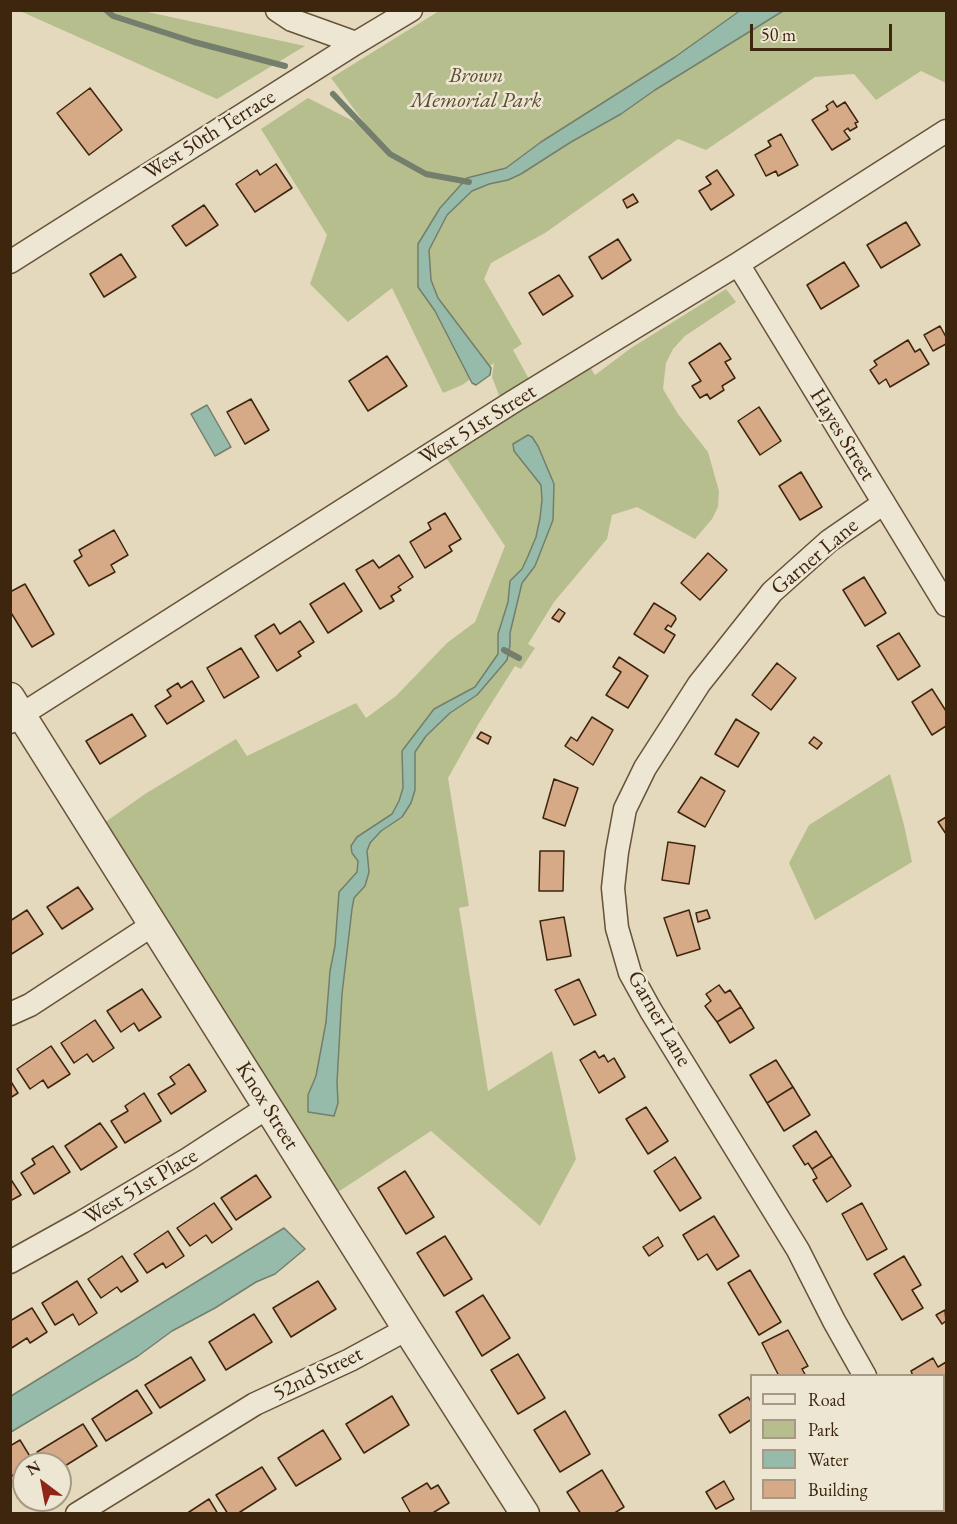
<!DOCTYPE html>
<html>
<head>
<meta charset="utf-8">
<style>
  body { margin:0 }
  #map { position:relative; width:957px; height:1524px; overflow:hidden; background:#e4d9bc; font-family:"EB Garamond",serif }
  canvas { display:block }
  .frame { position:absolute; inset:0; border:12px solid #3d250e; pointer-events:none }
  .legend { position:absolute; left:750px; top:1374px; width:195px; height:138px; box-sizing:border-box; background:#ede6d3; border:2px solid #a79984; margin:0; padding:8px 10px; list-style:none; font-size:18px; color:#3d250e }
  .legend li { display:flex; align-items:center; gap:12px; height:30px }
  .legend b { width:30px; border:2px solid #a79984 }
  .north { position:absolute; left:12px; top:1452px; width:60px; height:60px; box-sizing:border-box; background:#ede6d3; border:2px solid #a79984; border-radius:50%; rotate:328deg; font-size:16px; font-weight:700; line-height:24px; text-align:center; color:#3d250e }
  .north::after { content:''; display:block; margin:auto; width:21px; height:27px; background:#8f2418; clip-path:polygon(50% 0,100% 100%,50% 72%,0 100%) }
  .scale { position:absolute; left:750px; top:24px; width:142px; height:27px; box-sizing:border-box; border:3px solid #3d250e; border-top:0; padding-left:8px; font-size:18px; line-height:21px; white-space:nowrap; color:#3d250e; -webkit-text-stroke:4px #ede6d3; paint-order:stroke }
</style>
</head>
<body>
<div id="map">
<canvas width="957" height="1524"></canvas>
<div class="frame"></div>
<ul class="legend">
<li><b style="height:8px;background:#ede6d3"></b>Road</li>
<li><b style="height:16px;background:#b7be8e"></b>Park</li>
<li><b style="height:16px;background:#97bbab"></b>Water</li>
<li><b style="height:16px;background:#d6a987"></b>Building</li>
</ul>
<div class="north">N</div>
<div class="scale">50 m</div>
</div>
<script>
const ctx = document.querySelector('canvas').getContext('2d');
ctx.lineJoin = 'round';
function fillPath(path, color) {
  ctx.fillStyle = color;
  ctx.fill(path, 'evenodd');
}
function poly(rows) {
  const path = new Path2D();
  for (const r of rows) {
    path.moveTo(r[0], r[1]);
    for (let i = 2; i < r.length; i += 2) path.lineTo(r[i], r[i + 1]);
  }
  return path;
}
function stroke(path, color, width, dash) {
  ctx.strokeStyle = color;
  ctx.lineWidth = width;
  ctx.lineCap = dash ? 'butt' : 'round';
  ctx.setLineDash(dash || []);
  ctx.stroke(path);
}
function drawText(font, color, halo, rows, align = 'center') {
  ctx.font = font + ' "EB Garamond",serif';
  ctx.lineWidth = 5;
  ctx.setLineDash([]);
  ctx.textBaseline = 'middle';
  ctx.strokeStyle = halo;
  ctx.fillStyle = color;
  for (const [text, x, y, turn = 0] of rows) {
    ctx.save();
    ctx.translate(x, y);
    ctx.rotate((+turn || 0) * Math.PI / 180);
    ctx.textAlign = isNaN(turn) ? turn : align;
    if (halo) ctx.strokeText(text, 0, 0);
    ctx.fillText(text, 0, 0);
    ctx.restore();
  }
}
const green = poly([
  [20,11,143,11,305,46,217,99],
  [439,11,946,11,946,83,921,71,876,100,854,74,815,77,706,150,678,139,545,233,491,263,484,279,522,344,513,350,529,379,500,398,492,377,494,363,462,385,443,393,392,288,348,322,310,284,327,235,261,129,308,98,369,129,331,78],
  [726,289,736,302,685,336,673,349,666,363,663,389,678,414,708,452,719,491,718,507,712,519,695,539,637,507,612,515,607,539,554,602,528,644,535,648,521,669,515,666,479,723,448,778,469,906,459,908,488,1091,552,1051,576,1159,540,1226,431,1131,335,1194,104,823,145,794,236,739,247,756,356,703,366,718,396,696,447,643,475,622,505,546,445,456,590,367,595,375,631,348],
  [890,774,904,825,912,862,815,920,789,863,809,825]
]);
const water = poly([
  [741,10,783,11,655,90,621,114,571,142,521,174,508,180,489,184,472,191,447,215,429,250,431,280,438,298,491,368,490,375,476,385,472,383,435,311,418,287,418,244,440,208,467,178,506,168,541,142,675,57,741,10],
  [207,405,231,447,215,456,191,414,207,405],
  [528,435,532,437,538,446,554,484,553,520,535,566,522,583,510,633,510,645,507,660,477,695,450,713,426,736,415,752,415,790,411,803,402,817,381,831,370,843,367,851,369,872,365,886,354,898,352,909,342,994,337,1082,338,1103,334,1116,308,1112,308,1095,316,1076,326,1022,330,971,335,946,339,892,357,872,358,861,352,853,351,846,357,837,392,814,399,801,403,788,402,751,434,709,475,687,498,654,498,634,508,602,510,581,522,569,528,556,536,537,540,518,542,500,541,485,514,451,513,444,528,435],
  [284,1228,305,1249,275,1274,256,1282,215,1308,172,1331,138,1356,11,1432,11,1396,284,1228]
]);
const stream = poly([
  [106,10,113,16,194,42,285,66],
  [333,94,390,154,426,174,469,182],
  [504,650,519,658]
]);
const building = poly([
  [90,88,122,130,89,155,57,113,90,88],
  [833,101,837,107,845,102,858,122,855,123,857,127,850,131,848,128,844,131,850,139,832,150,812,120,828,110,826,106,833,101],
  [781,134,798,165,778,176,776,171,766,176,755,155,771,146,768,141,781,134],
  [276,164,292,188,255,212,236,184,257,170,260,175,276,164],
  [717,170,734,195,711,210,699,191,711,184,706,177,717,170],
  [633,194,638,202,627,208,623,200,633,194],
  [204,205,218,225,186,246,172,226,204,205],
  [906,222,920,245,881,268,867,245,906,222],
  [618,239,631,260,602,279,589,257,618,239],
  [121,254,136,277,104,297,90,274,121,254],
  [844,262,859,286,821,309,807,285,844,262],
  [559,275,573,296,543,315,529,293,559,275],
  [940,326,946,337,946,344,933,351,924,335,940,326],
  [908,340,915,352,920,349,929,364,890,387,886,379,879,384,870,370,877,365,874,361,908,340],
  [720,343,731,359,725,362,735,378,722,386,724,390,710,399,707,394,700,398,692,386,701,381,689,363,720,343],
  [387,356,407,386,368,411,349,381,387,356],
  [251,399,269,430,245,444,227,412,251,399],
  [759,407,781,441,760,455,738,421,759,407],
  [801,472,822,507,800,520,779,486,801,472],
  [445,513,461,539,449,546,452,551,425,568,410,542,431,529,428,523,445,513],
  [114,530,128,555,111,565,115,572,89,586,74,561,82,556,79,550,114,530],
  [708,553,727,570,700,600,681,583,708,553],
  [399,555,413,577,398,587,401,590,391,596,394,601,380,609,356,570,373,560,379,568,399,555],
  [864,577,886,613,865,626,843,590,864,577],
  [344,583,362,611,328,633,310,604,344,583],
  [25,584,54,634,32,647,10,611,10,592,25,584],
  [654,603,675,616,676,619,671,627,668,625,665,629,675,635,664,653,634,634,654,603],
  [559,609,565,613,559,622,552,618,559,609],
  [300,621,314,642,298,652,301,656,277,671,255,636,274,624,280,634,300,621],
  [899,633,920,666,898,680,877,646,899,633],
  [241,648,259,677,224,698,207,668,241,648],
  [619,657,648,676,628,708,606,695,621,672,613,667,619,657],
  [777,663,796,678,771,710,752,695,777,663],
  [192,681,204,701,167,724,155,706,171,696,167,690,178,683,181,688,192,681],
  [932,689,946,711,946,726,932,735,912,702,932,689],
  [132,714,146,736,100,764,86,741,132,714],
  [592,717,613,730,593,765,565,746,571,737,577,741,592,717],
  [736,719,759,733,738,767,715,754,736,719],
  [481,732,491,737,488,744,477,738,481,732],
  [814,737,822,743,817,749,809,743,814,737],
  [701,777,725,791,705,827,678,812,701,777],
  [554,779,578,788,565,826,543,818,554,779],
  [946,817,946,834,938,822,946,817],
  [668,842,695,846,689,884,662,880,668,842],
  [540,851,564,851,563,891,539,891,540,851],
  [78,887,93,909,62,929,47,907,78,887],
  [27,910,43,934,10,955,10,921,27,910],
  [689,910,700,949,677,956,664,918,689,910],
  [707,910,710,918,698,922,696,913,707,910],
  [564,917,571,956,547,960,540,921,564,917],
  [579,979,596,1015,574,1025,555,990,579,979],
  [719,985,725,993,730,990,741,1007,717,1022,705,1006,711,1001,706,994,719,985],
  [142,989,161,1017,139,1031,134,1023,121,1032,107,1011,142,989],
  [741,1007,754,1028,730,1043,717,1022,741,1007],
  [95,1020,114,1048,93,1062,87,1054,74,1063,61,1043,95,1020],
  [51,1046,70,1074,48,1088,43,1080,30,1089,17,1069,51,1046],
  [595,1051,599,1058,604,1055,608,1062,614,1058,625,1077,599,1093,580,1060,595,1051],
  [776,1060,793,1087,767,1103,750,1075,776,1060],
  [189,1064,206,1091,171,1114,158,1094,175,1084,170,1077,189,1064],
  [10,1080,18,1093,10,1098,10,1080],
  [793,1087,810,1115,784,1131,767,1103,793,1087],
  [144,1093,161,1121,125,1143,111,1121,128,1111,125,1106,144,1093],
  [646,1107,668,1141,648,1154,626,1119,646,1107],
  [100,1123,117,1147,81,1170,65,1146,100,1123],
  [816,1131,832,1156,812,1169,808,1163,805,1165,793,1146,816,1131],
  [53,1146,70,1172,34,1194,21,1173,35,1164,32,1159,53,1146],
  [832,1156,851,1186,827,1202,813,1180,817,1178,812,1169,832,1156],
  [675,1157,701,1198,680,1211,654,1171,675,1157],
  [405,1171,434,1217,406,1234,378,1188,405,1171],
  [256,1175,271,1197,236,1220,221,1198,256,1175],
  [10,1178,21,1195,10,1201,10,1178],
  [214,1203,232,1229,212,1243,206,1235,190,1246,177,1228,214,1203],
  [862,1203,887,1249,867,1260,842,1214,862,1203],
  [714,1216,739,1256,717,1270,707,1254,698,1260,683,1235,714,1216],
  [168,1231,184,1256,166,1268,163,1263,147,1273,134,1254,168,1231],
  [445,1236,472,1279,444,1296,417,1253,445,1236],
  [658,1237,663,1246,649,1256,643,1247,658,1237],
  [122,1256,138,1281,121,1292,117,1287,101,1298,88,1279,122,1256],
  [904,1256,921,1285,912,1290,923,1308,902,1320,874,1274,904,1256],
  [750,1270,781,1322,759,1335,728,1283,750,1270],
  [77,1281,97,1313,79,1325,73,1314,55,1325,42,1303,77,1281],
  [318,1281,336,1309,291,1337,273,1308,318,1281],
  [483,1295,510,1338,482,1356,456,1312,483,1295],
  [32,1308,47,1332,30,1343,27,1338,10,1349,10,1321,32,1308],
  [945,1310,946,1321,942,1324,936,1315,945,1310],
  [254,1314,272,1342,226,1370,209,1342,254,1314],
  [788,1330,808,1366,802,1369,806,1376,779,1376,762,1343,788,1330],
  [518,1354,545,1398,518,1414,491,1370,518,1354],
  [191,1357,205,1380,160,1408,145,1385,191,1357],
  [933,1358,938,1367,946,1362,946,1390,944,1386,944,1376,913,1376,911,1371,933,1358],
  [137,1390,152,1413,106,1441,92,1419,137,1390],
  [392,1396,409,1425,364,1453,346,1424,392,1396],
  [748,1397,752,1403,752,1419,730,1433,719,1415,748,1397],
  [565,1411,590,1454,560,1472,534,1430,565,1411],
  [83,1424,97,1446,60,1469,60,1464,45,1464,37,1452,83,1424],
  [323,1430,341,1459,296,1486,278,1458,323,1430],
  [20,1440,34,1463,24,1464,24,1469,10,1477,10,1446,20,1440],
  [262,1467,276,1489,237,1514,228,1514,216,1495,262,1467],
  [602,1470,624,1507,613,1514,581,1514,567,1492,602,1470],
  [724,1481,734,1499,716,1509,706,1492,724,1481],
  [427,1483,431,1489,438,1485,449,1503,431,1514,411,1514,402,1498,427,1483],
  [209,1499,218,1514,186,1514,209,1499]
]);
const minor = poly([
  [277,10,292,20,356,43],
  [10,262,356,43,411,10],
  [738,264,946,605],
  [10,722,511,403,738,264,946,131],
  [10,1014,30,1005,154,924],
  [10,1262,82,1222,188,1159,268,1107],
  [865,1376,834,1321,798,1250,651,1011,630,973,617,928,613,888,617,852,625,809,645,768,699,684,772,592,829,541,884,503],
  [944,1488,946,1487],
  [77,1514,255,1404,350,1360,407,1329],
  [904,1514,909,1510]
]);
const tertiary = poly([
  [10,697,407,1329,525,1514]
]);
const parkNames = [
  ["Brown",476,76],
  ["Memorial Park",476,101]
];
const streetNames = [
  ["West 50th Terrace",210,135,-32],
  ["West 51st Street",478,425,-32],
  ["Hayes Street",842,435,58],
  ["Garner Lane",815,557,-40],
  ["Garner Lane",659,1019,60],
  ["Knox Street",267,1106,58],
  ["West 51st Place",141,1187,-31],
  ["52nd Street",318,1374,-26]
];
fillPath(green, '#b7be8e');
fillPath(water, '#97bbab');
stroke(water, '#737f6c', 1.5);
stroke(stream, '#737f6c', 6);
fillPath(building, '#d6a987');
stroke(building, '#3d250e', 1.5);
stroke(minor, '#67523a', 25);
stroke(tertiary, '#67523a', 31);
stroke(minor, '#ede6d3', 22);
stroke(tertiary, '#ede6d3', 28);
drawText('italic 22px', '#5c4b2e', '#ede6d3', parkNames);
drawText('22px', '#3d250e', '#ede6d3', streetNames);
</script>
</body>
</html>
